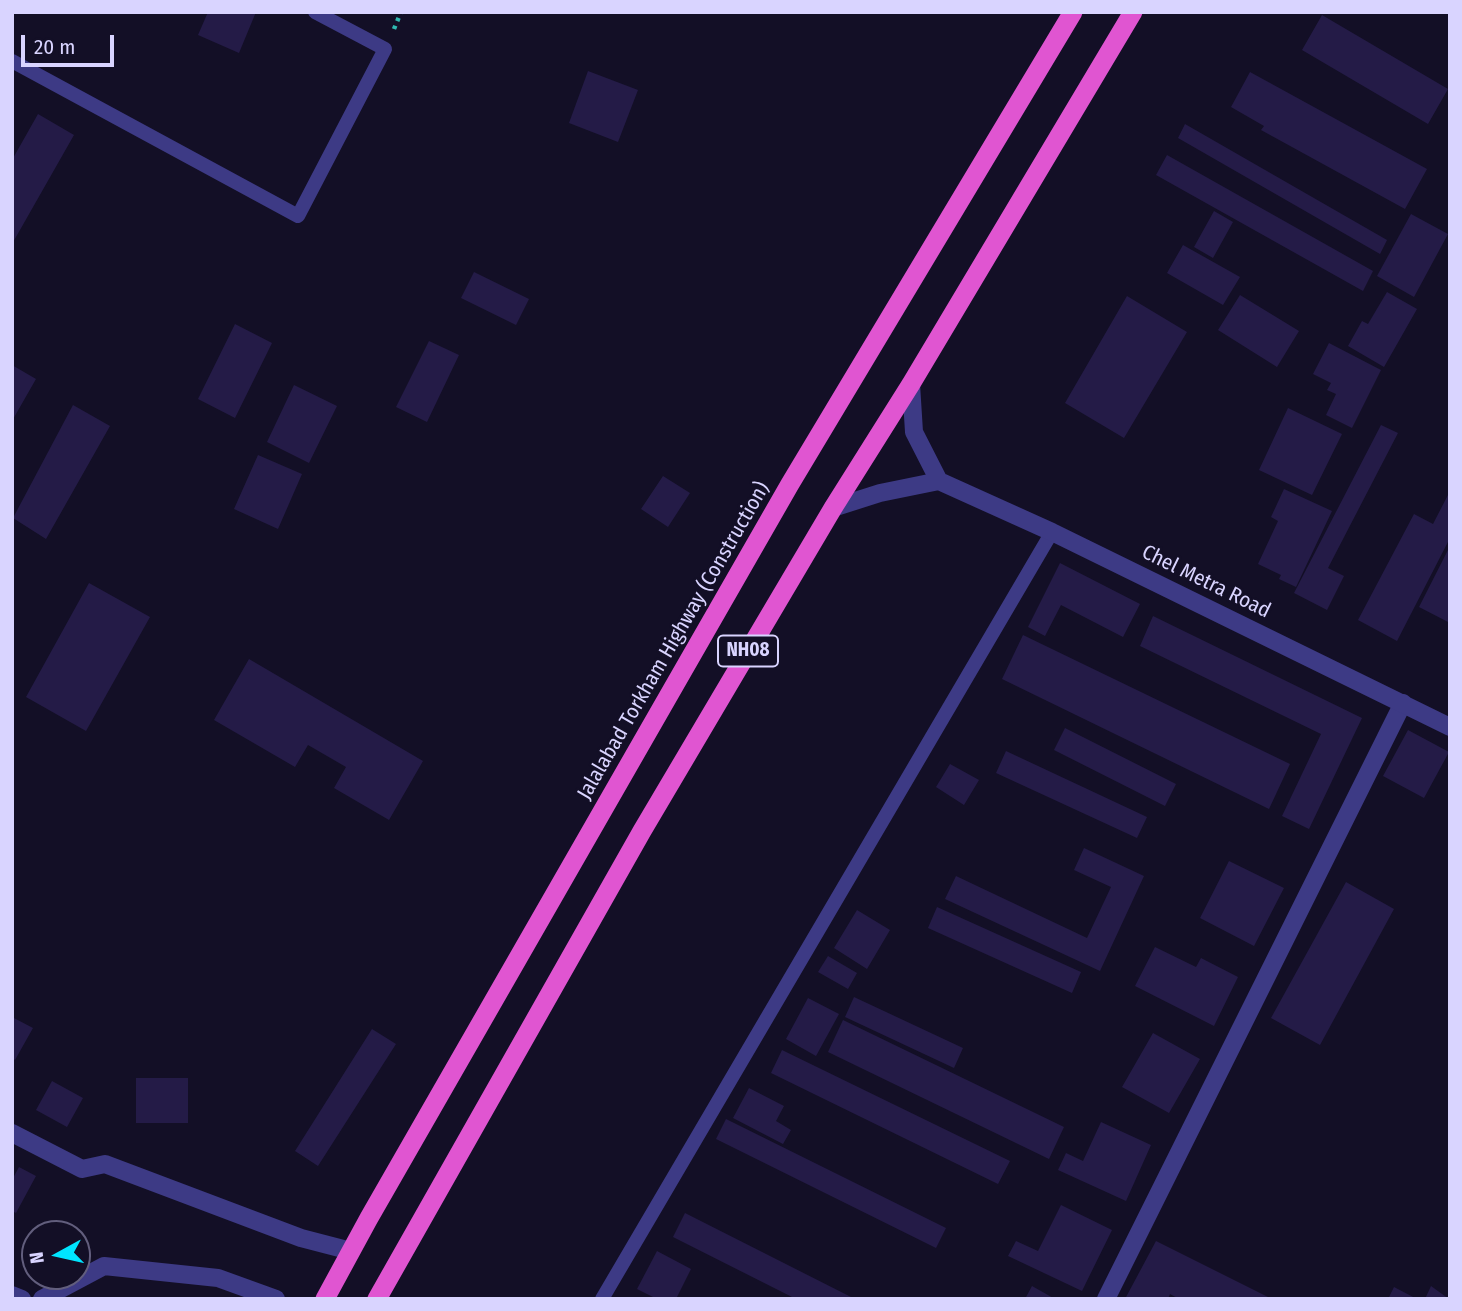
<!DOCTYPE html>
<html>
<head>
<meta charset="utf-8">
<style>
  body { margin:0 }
  #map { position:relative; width:1462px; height:1311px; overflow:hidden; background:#130f26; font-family:"Fira Sans Condensed",sans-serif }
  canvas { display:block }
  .frame { position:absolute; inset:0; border:14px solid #d9d4ff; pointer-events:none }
  .north { position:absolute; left:21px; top:1220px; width:70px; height:70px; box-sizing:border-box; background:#130f26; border:2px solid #625e7d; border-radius:50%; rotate:262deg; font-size:19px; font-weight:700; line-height:28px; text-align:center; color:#d9d4ff }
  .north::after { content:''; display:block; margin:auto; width:24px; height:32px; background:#00e5ff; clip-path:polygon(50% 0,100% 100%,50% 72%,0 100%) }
  .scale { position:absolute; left:21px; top:35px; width:93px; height:32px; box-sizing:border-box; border:4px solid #d9d4ff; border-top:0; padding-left:9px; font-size:21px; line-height:24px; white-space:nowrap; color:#d9d4ff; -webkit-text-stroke:5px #130f26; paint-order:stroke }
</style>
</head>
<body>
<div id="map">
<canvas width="1462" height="1311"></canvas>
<div class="frame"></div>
<div class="north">N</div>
<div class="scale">20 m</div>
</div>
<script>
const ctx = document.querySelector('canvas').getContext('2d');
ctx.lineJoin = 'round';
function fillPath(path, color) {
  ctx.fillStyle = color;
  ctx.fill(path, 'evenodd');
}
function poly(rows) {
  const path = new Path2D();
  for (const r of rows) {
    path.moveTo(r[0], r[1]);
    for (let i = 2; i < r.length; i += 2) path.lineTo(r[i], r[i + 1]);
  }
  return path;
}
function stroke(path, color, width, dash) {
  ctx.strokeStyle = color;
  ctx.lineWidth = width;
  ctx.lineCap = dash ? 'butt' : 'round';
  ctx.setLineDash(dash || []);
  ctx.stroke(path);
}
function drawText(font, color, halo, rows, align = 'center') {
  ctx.font = font + ' "Fira Sans Condensed",sans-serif';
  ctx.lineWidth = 5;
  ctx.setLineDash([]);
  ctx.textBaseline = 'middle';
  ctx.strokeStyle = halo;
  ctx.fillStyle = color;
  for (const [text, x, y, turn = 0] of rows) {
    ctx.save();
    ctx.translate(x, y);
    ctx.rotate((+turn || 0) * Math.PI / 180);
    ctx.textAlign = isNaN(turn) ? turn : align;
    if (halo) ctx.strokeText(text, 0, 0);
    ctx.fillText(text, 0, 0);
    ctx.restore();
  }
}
const building = poly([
  [208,12,256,12,239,53,198,35],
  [1322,15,1448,89,1428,124,1302,50],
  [588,71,638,90,618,142,569,123],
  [1250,72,1427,169,1405,209,1261,130,1264,126,1231,107],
  [38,114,74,135,12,244,12,160],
  [1185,124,1387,240,1380,254,1178,138],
  [1167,155,1373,271,1363,291,1156,175],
  [1214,211,1233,222,1213,258,1194,247],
  [1411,214,1448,234,1414,297,1377,276],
  [1183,245,1240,277,1223,305,1167,273],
  [474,272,529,299,516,325,461,298],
  [1387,292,1417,309,1384,367,1348,346,1362,321,1368,324],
  [1240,295,1299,331,1277,367,1218,330],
  [1127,296,1187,332,1124,438,1065,403],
  [235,324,272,343,235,418,198,399],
  [429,341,459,355,427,422,396,407],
  [1329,343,1381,370,1352,428,1326,415,1336,394,1327,390,1331,383,1313,374],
  [12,365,36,379,12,421],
  [294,385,337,406,309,463,267,442],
  [73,405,110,426,46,539,13,518],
  [1288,408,1342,434,1312,495,1259,470],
  [1381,425,1398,433,1328,568,1344,576,1327,610,1294,593],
  [258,455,302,474,278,529,234,509],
  [663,476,690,493,668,527,641,509],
  [1284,489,1332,511,1296,587,1279,579,1281,575,1258,564,1278,521,1271,517],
  [1450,491,1450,538,1397,641,1358,620,1414,514,1433,524],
  [1450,546,1450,623,1419,607],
  [1060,563,1140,604,1123,637,1061,605,1045,636,1028,627],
  [89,583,150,617,86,731,26,697],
  [1153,616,1362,718,1309,829,1282,816,1321,734,1140,646],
  [1023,635,1290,764,1269,809,1002,679],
  [249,659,423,761,389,820,334,788,346,767,308,745,295,767,214,720],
  [1065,728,1176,784,1165,806,1054,750],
  [1408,730,1449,752,1424,798,1383,776],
  [1006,751,1147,817,1137,838,996,773],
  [950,764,979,780,964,805,936,787],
  [1084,848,1144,876,1100,971,945,899,956,876,1087,938,1111,887,1074,870],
  [1229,861,1284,888,1254,946,1200,918],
  [1346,882,1394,909,1320,1045,1271,1018],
  [937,907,1081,972,1072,993,928,928],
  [857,910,890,930,867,969,834,948],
  [1155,947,1196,967,1201,958,1238,977,1214,1026,1135,986],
  [828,956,857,973,848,989,818,972],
  [854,997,963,1048,954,1068,845,1017],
  [808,998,839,1014,816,1056,786,1039],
  [12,1017,33,1028,15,1060,12,1058],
  [843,1020,1064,1127,1049,1159,828,1052],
  [372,1029,396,1044,318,1166,295,1151],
  [1153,1033,1200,1059,1169,1113,1122,1087],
  [782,1050,1010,1161,998,1184,771,1073],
  [136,1078,188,1078,188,1123,136,1123],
  [52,1081,83,1098,67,1127,36,1110],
  [749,1088,784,1106,776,1121,791,1130,783,1144,733,1118],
  [726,1119,946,1228,936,1248,716,1139],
  [1101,1122,1151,1145,1126,1201,1058,1170,1066,1153,1083,1161],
  [19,1167,36,1176,16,1213,12,1211,12,1180],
  [1061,1205,1112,1230,1082,1291,1008,1256,1016,1241,1038,1251],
  [685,1213,855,1299,796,1299,673,1237],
  [1156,1241,1272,1299,1179,1299,1170,1294,1168,1299,1125,1299],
  [657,1251,691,1269,676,1299,657,1299,637,1289],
  [1032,1286,1055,1299,1025,1299],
  [1431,1286,1449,1299,1425,1299],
  [1394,1287,1417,1299,1388,1299]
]);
const path = poly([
  [394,29,401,12]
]);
const service = poly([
  [12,61,298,216,385,49,315,12],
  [602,1299,1052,532]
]);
const minor = poly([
  [12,1133,82,1169,105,1164,301,1238,351,1251],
  [12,1295,22,1299],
  [42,1299,104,1266,218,1278,276,1299],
  [1106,1299,1403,703]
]);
const tertiary = poly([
  [911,384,914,432,939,481],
  [939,481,1052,532,1450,727],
  [833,508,880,493,939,481]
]);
const trunk = poly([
  [325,1299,369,1218,790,484,1073,12],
  [377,1299,642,831,833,508,911,384,1133,12]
]);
const shields = [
  [748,651,60]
];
const shieldNames = [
  ["NH08",748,651]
];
const streetNames = [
  ["Chel Metra Road",1206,582,26],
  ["Jalalabad Torkham Highway (Construction)",674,641,-60]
];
fillPath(building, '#241b47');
stroke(path, '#2fb8b0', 4.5, [3.5, 5]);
stroke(service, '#3d3a85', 14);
stroke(minor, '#3d3a85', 18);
stroke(tertiary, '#3d3a85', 18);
stroke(trunk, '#e055d1', 19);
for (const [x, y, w] of shields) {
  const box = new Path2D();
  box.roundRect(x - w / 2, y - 15.5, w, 31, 5);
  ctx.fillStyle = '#130f26';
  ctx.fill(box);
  stroke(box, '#d9d4ff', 2);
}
drawText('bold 19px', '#d9d4ff', null, shieldNames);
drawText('21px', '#d9d4ff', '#130f26', streetNames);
</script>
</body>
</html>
